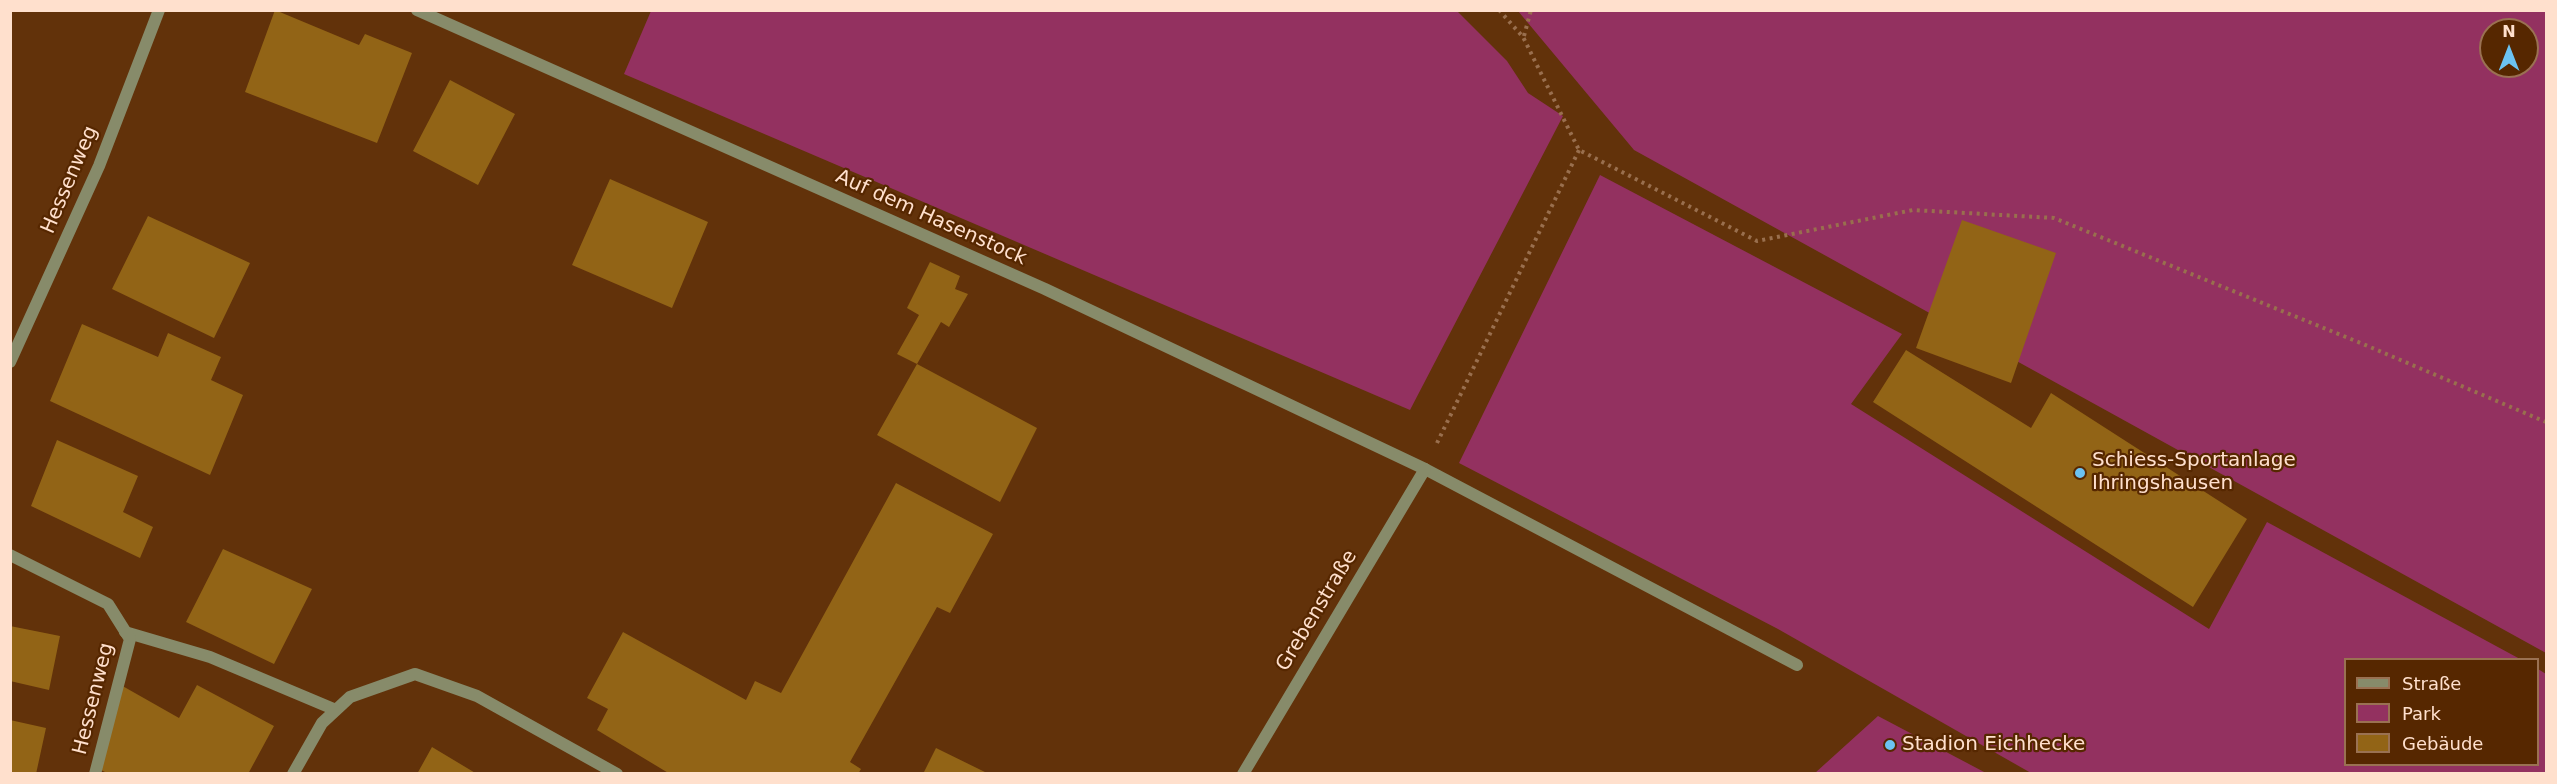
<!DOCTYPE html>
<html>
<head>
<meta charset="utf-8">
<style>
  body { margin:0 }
  #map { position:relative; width:2557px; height:784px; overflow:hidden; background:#62320a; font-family:"DejaVu Sans",sans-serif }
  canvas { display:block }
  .frame { position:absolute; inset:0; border:12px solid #ffe0cd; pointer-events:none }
  .legend { position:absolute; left:2344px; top:658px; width:195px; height:108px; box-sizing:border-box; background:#562700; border:2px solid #9a7152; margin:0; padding:8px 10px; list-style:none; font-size:18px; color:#ffe0cd }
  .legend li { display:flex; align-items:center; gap:12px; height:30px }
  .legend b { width:30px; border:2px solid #9a7152 }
  .north { position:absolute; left:2479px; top:18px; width:60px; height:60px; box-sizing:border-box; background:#562700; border:2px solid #9a7152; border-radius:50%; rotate:0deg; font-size:16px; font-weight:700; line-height:24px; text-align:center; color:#ffe0cd }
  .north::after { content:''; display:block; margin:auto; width:21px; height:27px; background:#6cc3f2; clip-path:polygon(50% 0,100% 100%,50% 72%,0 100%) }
</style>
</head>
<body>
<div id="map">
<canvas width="2557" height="784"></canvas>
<div class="frame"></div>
<ul class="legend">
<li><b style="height:8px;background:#878b6a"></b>Straße</li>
<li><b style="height:16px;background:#933160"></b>Park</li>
<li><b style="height:16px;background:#926416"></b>Gebäude</li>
</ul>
<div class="north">N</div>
</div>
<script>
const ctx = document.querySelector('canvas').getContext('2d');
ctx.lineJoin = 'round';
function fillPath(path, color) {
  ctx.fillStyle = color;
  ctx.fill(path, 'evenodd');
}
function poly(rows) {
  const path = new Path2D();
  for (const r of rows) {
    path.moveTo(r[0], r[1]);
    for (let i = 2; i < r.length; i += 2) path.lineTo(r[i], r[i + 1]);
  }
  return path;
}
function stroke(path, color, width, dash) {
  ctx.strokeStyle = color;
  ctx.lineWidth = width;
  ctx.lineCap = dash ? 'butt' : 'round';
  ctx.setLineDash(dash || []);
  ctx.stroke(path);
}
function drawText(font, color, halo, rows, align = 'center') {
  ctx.font = font + ' "DejaVu Sans",sans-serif';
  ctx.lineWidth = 4.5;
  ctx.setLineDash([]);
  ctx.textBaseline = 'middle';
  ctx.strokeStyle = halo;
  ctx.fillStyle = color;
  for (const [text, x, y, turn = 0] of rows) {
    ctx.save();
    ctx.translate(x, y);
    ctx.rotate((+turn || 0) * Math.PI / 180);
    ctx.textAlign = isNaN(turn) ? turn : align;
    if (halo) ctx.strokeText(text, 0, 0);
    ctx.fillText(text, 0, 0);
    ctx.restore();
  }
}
const green = poly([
  [1456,10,1507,61,1528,93,1563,116,1410,410,624,74,651,11],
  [1518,11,2546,11,2546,653,1634,150],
  [2491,30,2527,30,2527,66,2491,66],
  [1600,175,1902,334,1851,404,2209,629,2267,522,2520,659,2346,660,2346,764,2538,764,2538,669,2546,674,2546,773,2031,773,1778,629,1459,463],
  [1878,716,1986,773,1815,773]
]);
const building = poly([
  [275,10,359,45,365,34,412,53,377,143,245,92],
  [450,80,515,114,478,185,413,151],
  [610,179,708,222,672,308,572,265],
  [148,216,250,263,214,338,112,289],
  [1962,220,2056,253,2011,383,1916,348],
  [930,262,960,276,955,289,968,294,949,327,941,322,917,364,897,354,919,315,907,308],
  [82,324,158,357,168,333,221,357,211,380,243,395,210,475,50,401],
  [1906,350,2031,428,2051,393,2247,519,2193,607,1873,402],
  [917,364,1037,428,1000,502,877,435],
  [57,440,138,476,123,512,153,527,140,558,31,506],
  [896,483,993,534,950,613,937,607,850,762,861,769,858,774,670,774,597,730,608,709,587,698,623,632,746,700,755,681,781,693],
  [223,549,312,589,274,664,186,622],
  [10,626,60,636,49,690,10,681],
  [119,684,179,718,197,685,274,726,248,774,109,774,99,769],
  [10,720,46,728,36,774,10,774],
  [432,747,477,774,417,774],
  [936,748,989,774,923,774]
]);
const path = poly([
  [1499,10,1523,37,1579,150,1757,241,1913,210,2054,218,2363,344,2546,422],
  [1524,36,1531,10],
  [1437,443,1579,150]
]);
const service = poly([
  [1425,469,1797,665],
  [125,632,210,657,336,710],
  [293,774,322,723,350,697,415,674,477,696,617,774]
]);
const minor = poly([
  [417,10,1045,289,1425,469,1243,774],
  [10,362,99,166,159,10],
  [10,555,108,604,130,639,95,774]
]);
const markers = [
  [2080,473,6,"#6cc3f2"],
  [1890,745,6,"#6cc3f2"]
];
const streetNames = [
  ["Hessenweg",70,180,-67],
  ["Auf dem Hasenstock",931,218,24],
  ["Grebenstraße",1317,611,-59],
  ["Hessenweg",94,699,-76]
];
const poiNames = [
  ["Schiess-Sportanlage",2092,461],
  ["Ihringshausen",2092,484],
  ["Stadion Eichhecke",1902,745]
];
fillPath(green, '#933160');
fillPath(building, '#926416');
stroke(path, '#996f4e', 4, [3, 4.5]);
stroke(service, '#878b6a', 12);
stroke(minor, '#878b6a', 12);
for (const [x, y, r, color] of markers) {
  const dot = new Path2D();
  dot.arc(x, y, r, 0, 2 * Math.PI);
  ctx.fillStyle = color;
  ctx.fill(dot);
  stroke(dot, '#562700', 2);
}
drawText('20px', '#ffe0cd', '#562700', streetNames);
drawText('20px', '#ffe0cd', '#562700', poiNames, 'left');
</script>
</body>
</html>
